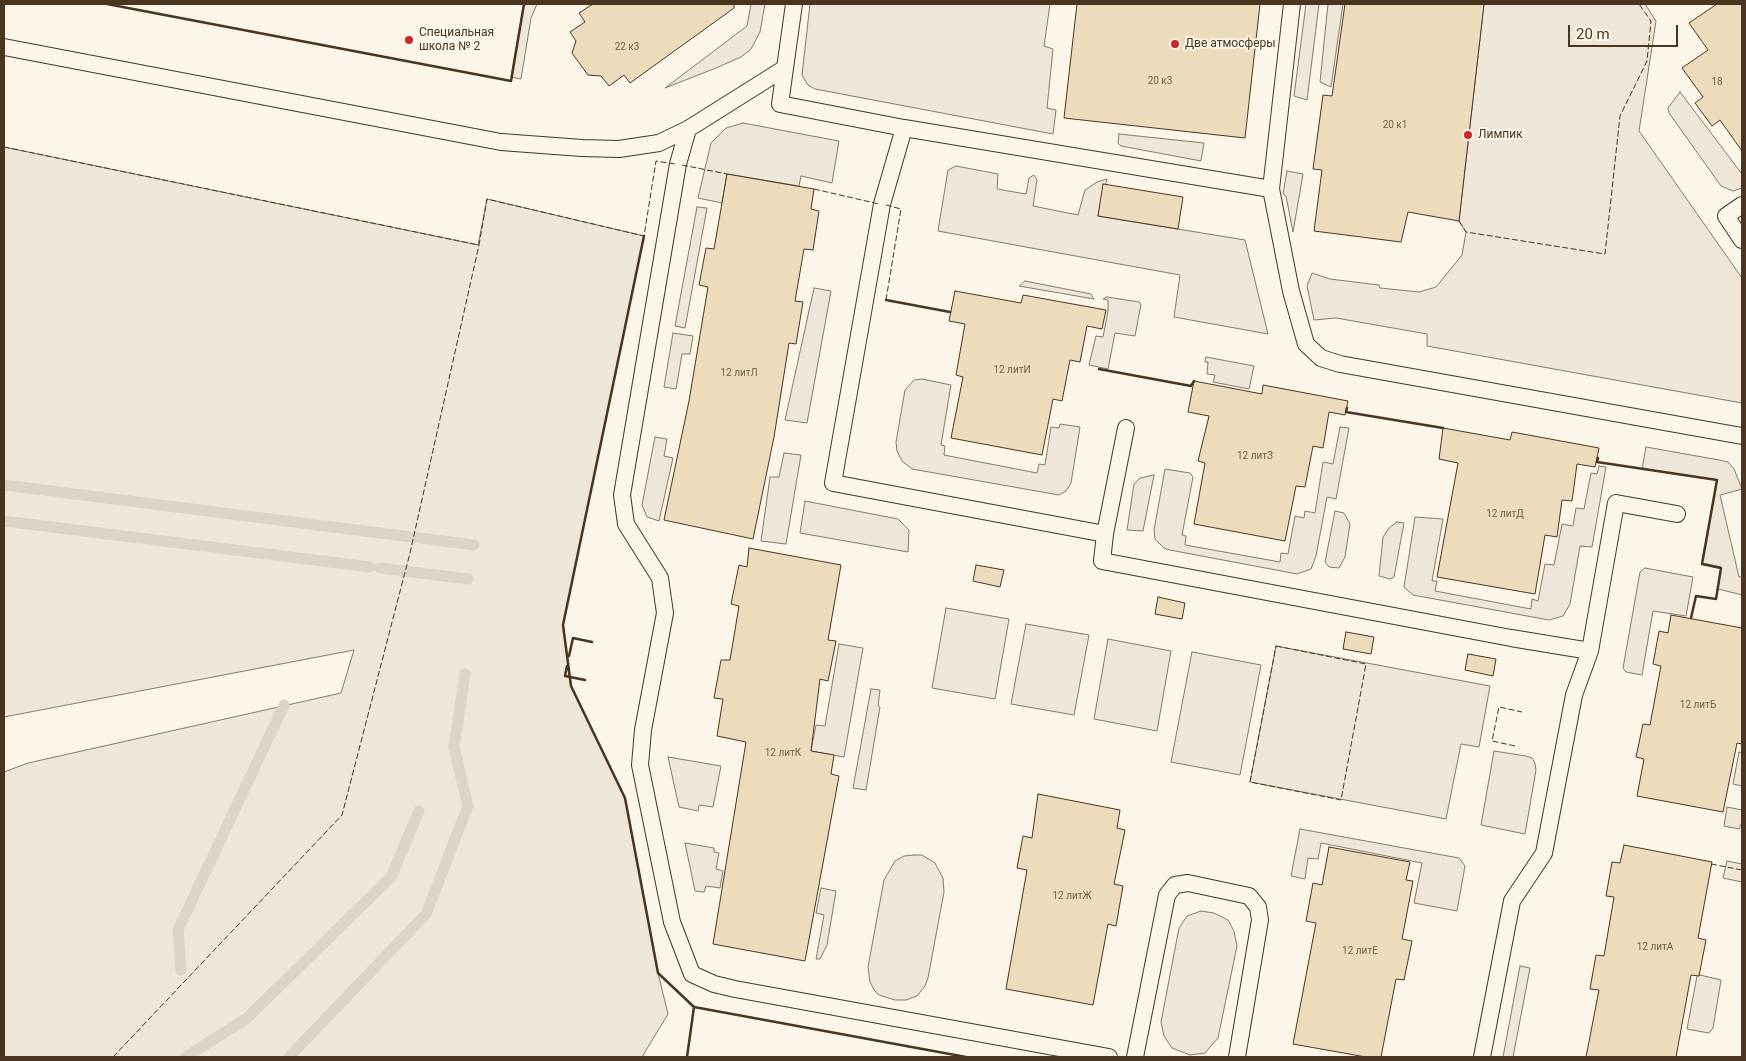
<!DOCTYPE html>
<html>
<head>
<meta charset="utf-8">
<style>
  body { margin:0 }
  #map { position:relative; width:1746px; height:1061px; overflow:hidden; background:#fbf6e9; font-family:Roboto,sans-serif }
  canvas { display:block }
  .frame { position:absolute; inset:0; border:5px solid #4a3520; pointer-events:none }
  .scale { position:absolute; left:1568px; top:25px; width:110px; height:22px; box-sizing:border-box; border:2px solid #4a3520; border-top:0; padding-left:6px; font-size:15px; line-height:18px; white-space:nowrap; color:#4a3520; -webkit-text-stroke:4px #fbf6e9; paint-order:stroke }
</style>
</head>
<body>
<div id="map">
<canvas width="1746" height="1061"></canvas>
<div class="frame"></div>
<div class="scale">20 m</div>
</div>
<script>
const ctx = document.querySelector('canvas').getContext('2d');
ctx.lineJoin = 'round';
function fillPath(path, color) {
  ctx.fillStyle = color;
  ctx.fill(path, 'evenodd');
}
function poly(rows) {
  const path = new Path2D();
  for (const r of rows) {
    path.moveTo(r[0], r[1]);
    for (let i = 2; i < r.length; i += 2) path.lineTo(r[i], r[i + 1]);
  }
  return path;
}
function stroke(path, color, width, dash) {
  ctx.strokeStyle = color;
  ctx.lineWidth = width;
  ctx.lineCap = dash ? 'butt' : 'round';
  ctx.setLineDash(dash || []);
  ctx.stroke(path);
}
function drawText(font, color, halo, rows, align = 'center') {
  ctx.font = font + ' Roboto,sans-serif';
  ctx.lineWidth = 4;
  ctx.setLineDash([]);
  ctx.textBaseline = 'middle';
  ctx.strokeStyle = halo;
  ctx.fillStyle = color;
  for (const [text, x, y, turn = 0] of rows) {
    ctx.save();
    ctx.translate(x, y);
    ctx.rotate((+turn || 0) * Math.PI / 180);
    ctx.textAlign = isNaN(turn) ? turn : align;
    if (halo) ctx.strokeText(text, 0, 0);
    ctx.fillText(text, 0, 0);
    ctx.restore();
  }
}
const green = poly([
  [524,4,537,4,531,18,521,79,511,77,524,4],
  [751,4,765,4,760,32,751,49,741,57,716,68,665,88,747,26,751,4],
  [810,4,1050,4,1044,46,1053,49,1047,108,1056,110,1053,134,815,89,808,85,802,75,810,4],
  [1306,4,1319,4,1307,100,1294,96,1306,4],
  [1328,4,1343,4,1331,87,1320,82,1328,4],
  [1484,4,1645,4,1656,21,1639,131,1742,278,1742,403,1427,346,1427,334,1336,318,1314,320,1307,286,1312,273,1330,279,1379,285,1380,288,1419,292,1436,287,1462,255,1466,232,1459,221,1484,4],
  [1680,92,1742,174,1742,188,1733,191,1721,186,1669,113,1668,108,1680,92],
  [743,123,839,141,832,183,801,176,799,186,727,174,722,203,698,198,711,143,726,128,743,123],
  [1119,134,1204,143,1201,161,1121,146,1118,143,1119,134],
  [4,147,478,245,487,199,644,236,563,625,571,686,625,798,658,973,668,1014,642,1057,4,1057,4,772,28,763,341,693,354,650,4,717,4,147],
  [956,166,998,174,997,189,1026,194,1029,178,1034,175,1037,180,1033,206,1078,215,1085,190,1097,182,1107,179,1098,216,1245,240,1268,334,1174,317,1180,275,938,231,948,170,956,166],
  [1287,171,1303,174,1293,232,1286,196,1283,194,1287,171],
  [697,207,707,208,685,328,675,326,697,207],
  [1025,281,1091,294,1094,299,1019,286,1025,281],
  [814,288,831,291,807,423,785,420,814,288],
  [1107,297,1139,302,1141,304,1135,336,1115,333,1108,369,1089,365,1096,336,1103,337,1108,311,1108,300,1103,299,1107,297],
  [673,333,693,336,690,354,682,354,676,389,664,387,673,333],
  [1206,357,1254,366,1249,389,1213,382,1215,375,1207,374,1208,362,1205,362,1206,357],
  [922,379,951,385,941,445,945,446,944,455,1037,473,1039,464,1045,465,1051,427,1059,428,1060,424,1080,427,1071,483,1066,491,1059,495,912,469,902,461,897,451,896,442,905,390,914,380,922,379],
  [1340,427,1349,428,1336,499,1327,497,1316,556,1311,569,1297,574,1170,550,1164,548,1155,539,1154,530,1165,469,1190,473,1193,477,1182,535,1186,536,1185,545,1280,562,1281,553,1288,554,1295,516,1304,518,1305,511,1315,513,1323,462,1333,464,1340,427],
  [655,437,667,439,664,456,673,458,659,521,647,517,642,505,655,437],
  [1646,447,1719,460,1728,462,1734,469,1742,489,1720,495,1739,577,1742,577,1742,595,1718,589,1721,567,1702,563,1717,480,1642,469,1646,447],
  [784,453,801,455,786,544,761,541,770,477,779,477,784,453],
  [1599,466,1606,467,1592,547,1580,546,1570,604,1563,616,1549,620,1413,595,1404,587,1415,517,1443,519,1432,581,1437,581,1435,591,1531,609,1532,599,1538,601,1545,564,1554,565,1562,524,1573,526,1576,508,1584,509,1591,473,1597,474,1599,466],
  [1154,475,1143,531,1127,530,1134,484,1140,478,1154,475],
  [805,501,898,519,909,530,908,552,800,533,805,501],
  [1335,511,1344,513,1350,524,1345,557,1339,568,1329,567,1325,562,1335,511],
  [1397,522,1404,523,1394,577,1390,579,1379,576,1383,537,1389,528,1397,522],
  [1645,568,1693,577,1686,616,1653,611,1642,675,1626,672,1623,668,1640,572,1645,568],
  [946,608,1009,619,995,699,932,688,946,608],
  [1026,624,1089,635,1074,715,1011,704,1026,624],
  [1108,639,1171,651,1157,731,1094,719,1108,639],
  [839,644,863,648,844,757,811,751,816,725,825,726,839,644],
  [1276,646,1490,686,1479,747,1461,744,1446,819,1250,782,1276,646],
  [1192,652,1261,665,1240,775,1171,762,1192,652],
  [871,689,880,690,878,706,880,707,866,790,853,788,871,689],
  [1494,751,1526,756,1532,758,1535,763,1536,770,1525,834,1481,825,1494,751],
  [1739,752,1742,753,1742,786,1733,784,1739,752],
  [668,757,721,766,713,807,699,805,698,811,679,807,668,757],
  [1727,807,1742,810,1742,822,1739,829,1724,826,1727,807],
  [1300,829,1459,858,1465,866,1457,911,1414,903,1422,863,1321,843,1318,859,1308,858,1305,879,1291,876,1300,829],
  [685,843,714,848,714,852,719,853,716,869,723,871,720,888,706,886,704,892,695,891,685,843],
  [914,855,922,855,935,863,943,878,944,892,928,978,925,986,917,996,906,1000,895,1000,879,995,874,990,870,982,868,967,884,880,895,861,904,856,914,855],
  [1727,861,1742,864,1742,882,1723,878,1727,861],
  [821,888,836,891,827,945,820,959,816,959,824,915,816,913,821,888],
  [1201,911,1214,913,1228,920,1234,931,1237,946,1218,1038,1205,1053,1190,1055,1172,1048,1164,1036,1161,1022,1179,928,1187,916,1201,911],
  [1520,966,1530,968,1513,1057,1503,1057,1520,966],
  [1700,975,1721,980,1713,1028,1709,1033,1687,1029,1697,976,1700,975]
]);
const stream = poly([
  [4,485,474,545],
  [4,521,370,567],
  [380,568,468,579],
  [181,970,178,930,284,705],
  [186,1057,247,1018,391,877,419,811],
  [289,1057,426,914,468,806,454,747,465,674]
]);
const building = poly([
  [593,4,734,4,734,8,630,83,624,75,609,86,601,76,588,75,572,53,576,41,570,32,585,22,579,13,593,4],
  [1077,4,1260,4,1245,138,1064,118,1077,4],
  [1345,4,1484,4,1459,221,1408,212,1401,242,1314,231,1322,170,1313,169,1323,95,1332,96,1345,4],
  [1717,4,1742,4,1742,151,1720,120,1712,126,1695,103,1703,97,1682,68,1708,50,1689,23,1717,4],
  [727,174,814,189,811,209,819,211,813,250,804,249,795,301,803,302,796,344,789,343,774,437,753,539,664,520,689,401,708,287,699,285,706,248,714,249,727,174],
  [1103,184,1183,197,1178,229,1098,216,1103,184],
  [955,291,1021,303,1023,295,1106,310,1102,329,1087,326,1080,362,1070,360,1062,401,1053,399,1042,455,951,438,963,377,956,375,965,324,949,321,955,291],
  [1194,381,1262,394,1263,385,1348,401,1345,415,1329,412,1323,448,1313,446,1305,487,1296,486,1285,541,1194,524,1205,463,1198,461,1209,416,1188,412,1194,381],
  [1443,428,1510,440,1512,432,1599,448,1595,467,1577,464,1572,501,1562,500,1557,537,1545,535,1535,594,1437,577,1458,463,1439,459,1443,428],
  [749,548,841,565,828,640,836,641,828,681,820,679,811,751,834,755,831,774,839,776,805,961,713,944,746,742,717,736,723,699,714,698,721,660,730,660,739,606,731,604,739,565,747,567,749,548],
  [976,565,1004,570,1000,587,973,581,976,565],
  [1158,597,1185,603,1182,619,1155,614,1158,597],
  [1671,615,1742,628,1742,744,1737,743,1723,812,1637,796,1644,759,1636,757,1643,724,1650,725,1661,666,1653,664,1659,631,1668,633,1671,615],
  [1346,632,1374,637,1371,654,1343,649,1346,632],
  [1468,654,1496,659,1493,676,1465,670,1468,654],
  [1038,794,1120,810,1117,828,1125,830,1114,884,1123,886,1116,926,1108,924,1093,1005,1006,989,1027,870,1017,868,1023,836,1032,838,1038,794],
  [1624,845,1712,862,1698,938,1706,940,1699,976,1691,975,1676,1057,1586,1057,1599,990,1590,989,1596,955,1604,956,1614,897,1606,896,1612,862,1620,863,1624,845],
  [1329,847,1410,862,1406,880,1413,881,1402,939,1412,941,1404,980,1396,979,1381,1057,1366,1057,1293,1044,1316,923,1306,921,1313,883,1322,885,1329,847]
]);
const service = poly([
  [794,4,780,104,904,128,1271,189],
  [1292,4,1271,189,1291,291,1306,344,1321,358,1340,364,1742,436],
  [4,47,501,142,582,148,619,149,659,143,688,129,785,68],
  [904,128,882,204,833,483,1105,534,1102,561,1511,638,1590,651],
  [688,129,678,164,622,495,626,524,660,578,665,613,643,730,640,765,672,922,692,974,714,984,735,989,1109,1057],
  [1742,205,1726,216,1742,240],
  [1105,534,1126,428],
  [1135,1057,1167,895,1175,885,1188,883,1249,896,1258,907,1260,920,1237,1057],
  [1482,1057,1512,901,1544,853,1574,695,1590,651,1616,503,1677,514]
]);
const fence = poly([
  [4,147,479,245,487,199,644,236,656,161,675,164],
  [682,165,727,174],
  [814,189,879,204],
  [1459,221,1466,232,1605,254,1620,116,1647,61,1651,21,1639,4],
  [886,300,901,209,886,205],
  [1276,646,1366,664,1341,800,1250,782,1276,646],
  [1515,746,1492,741,1499,707,1522,712],
  [1711,864,1742,870],
  [113,1057,342,815,410,553,479,245]
]);
const wall = poly([
  [107,4,511,81,524,4],
  [644,236,563,625,571,686,625,798,658,973,694,1007,966,1057],
  [886,300,950,312],
  [1099,369,1191,386,1194,381],
  [1347,408,1346,412,1443,428],
  [1598,458,1597,462,1717,480,1702,564,1721,568,1716,599,1696,596,1691,618],
  [569,656,573,638,592,642],
  [567,666,565,676,585,680],
  [687,1057,694,1007]
]);
const markers = [
  [409,40,5,"#c62828"],
  [1175,44,5,"#c62828"],
  [1468,135,5,"#c62828"]
];
const numberNames = [
  ["22 к3",627,47],
  ["20 к3",1160,81],
  ["18",1717,82],
  ["20 к1",1395,125],
  ["12 литИ",1012,370],
  ["12 литЛ",739,373],
  ["12 литЗ",1255,456],
  ["12 литД",1505,514],
  ["12 литБ",1698,705],
  ["12 литК",783,753],
  ["12 литЖ",1072,896],
  ["12 литА",1655,947],
  ["12 литЕ",1360,951]
];
const poiNames = [
  ["Специальная",419,33],
  ["школа № 2",419,47],
  ["Две атмосферы",1185,44],
  ["Лимпик",1478,135]
];
fillPath(green, '#ede6d9');
stroke(green, '#887966', 1);
stroke(stream, '#dcd4c6', 11);
fillPath(building, '#ecdcbc');
stroke(building, '#4a3520', 1);
stroke(service, '#4a3520', 18);
stroke(service, '#fbf6e9', 16);
stroke(fence, '#4a3520', 1, [6, 2.5]);
stroke(wall, '#4a3520', 2.5);
for (const [x, y, r, color] of markers) {
  const dot = new Path2D();
  dot.arc(x, y, r, 0, 2 * Math.PI);
  ctx.fillStyle = color;
  ctx.fill(dot);
  stroke(dot, '#fbf6e9', 2);
}
drawText('10px', '#725f47', null, numberNames);
drawText('12px', '#4a3520', '#fbf6e9', poiNames, 'left');
</script>
</body>
</html>
